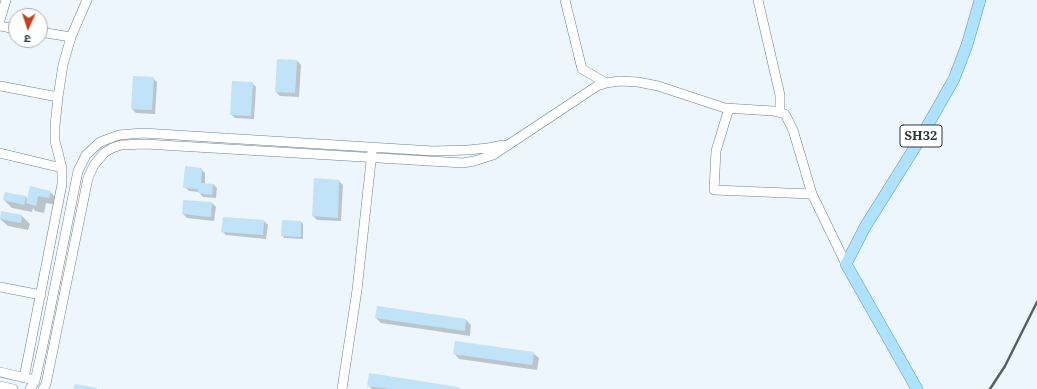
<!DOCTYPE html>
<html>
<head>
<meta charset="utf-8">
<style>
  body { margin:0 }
  #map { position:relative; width:1037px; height:389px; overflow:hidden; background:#edf6fc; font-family:"Noto Serif","Noto Sans Devanagari",serif }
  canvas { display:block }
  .north { position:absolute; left:8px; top:8px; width:40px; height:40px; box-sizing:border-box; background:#fff; border:1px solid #aaaeb0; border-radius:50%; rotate:183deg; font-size:11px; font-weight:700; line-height:16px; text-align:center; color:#2b3439 }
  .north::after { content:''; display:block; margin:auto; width:14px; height:18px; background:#c83f1a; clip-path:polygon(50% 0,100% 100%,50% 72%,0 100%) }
</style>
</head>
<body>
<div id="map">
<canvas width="1037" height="389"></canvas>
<div class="north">उ</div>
</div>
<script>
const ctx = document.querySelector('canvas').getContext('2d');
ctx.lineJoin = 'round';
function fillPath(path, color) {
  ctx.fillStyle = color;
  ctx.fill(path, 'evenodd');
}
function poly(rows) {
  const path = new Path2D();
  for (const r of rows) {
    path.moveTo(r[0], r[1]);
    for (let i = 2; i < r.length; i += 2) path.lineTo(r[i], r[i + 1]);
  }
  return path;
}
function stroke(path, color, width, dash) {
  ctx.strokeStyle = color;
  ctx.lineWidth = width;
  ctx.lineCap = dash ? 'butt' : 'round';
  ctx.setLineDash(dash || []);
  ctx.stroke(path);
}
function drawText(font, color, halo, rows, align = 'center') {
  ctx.font = font + ' "Noto Serif",serif';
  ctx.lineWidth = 3;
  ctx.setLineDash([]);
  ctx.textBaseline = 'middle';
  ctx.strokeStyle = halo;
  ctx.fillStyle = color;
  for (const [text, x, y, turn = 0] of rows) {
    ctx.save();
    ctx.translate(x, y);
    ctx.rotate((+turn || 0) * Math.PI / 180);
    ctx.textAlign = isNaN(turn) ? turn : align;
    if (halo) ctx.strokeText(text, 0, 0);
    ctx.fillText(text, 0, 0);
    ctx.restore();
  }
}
const shadow = poly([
  [278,60,297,61,301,65,299,97,280,96,276,92],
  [153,78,157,82,155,114,136,113,132,109],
  [252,83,256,87,254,119,235,118,231,114],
  [201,169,205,173,205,184,213,184,217,188,216,198,203,197,199,192,189,191,185,187],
  [315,180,339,181,343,185,341,221,317,220,313,216],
  [31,188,50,192,58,200,57,205,46,203,44,213,35,211,33,208,32,212,12,208,4,200,5,193,26,197,28,200],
  [184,201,212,203,216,207,214,221,187,218,183,214],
  [22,216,30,224,28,230,8,226,0,219],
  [264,221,268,225,266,239,226,235,222,231],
  [301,222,303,224,303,239,284,238,282,235],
  [378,307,466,320,471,325,470,336,381,323,376,318],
  [454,353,533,353,539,358,537,370,459,359],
  [368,385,458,388,460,389,372,389]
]);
const building = poly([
  [277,59,297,60,295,93,275,92],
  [133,76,154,77,152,110,131,109],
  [232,81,253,82,251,116,230,115],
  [185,166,202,168,201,183,213,184,212,195,198,193,198,189,183,188],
  [314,178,339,180,338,218,312,216],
  [30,186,51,191,49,198,38,196,36,206,26,203],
  [5,192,26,196,24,205,3,200],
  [183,200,212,202,211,217,182,214],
  [1,211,22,215,21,223,0,219],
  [223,217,264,220,263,235,221,232],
  [282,220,301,221,301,237,281,236],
  [377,306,466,319,465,331,375,318],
  [455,341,534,352,532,365,453,354],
  [369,373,458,387,458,389,390,389,367,386],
  [75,384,97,388,97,389,73,389]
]);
const minor = poly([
  [565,0,582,69,606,83],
  [758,0,780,95,780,112],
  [0,20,6,0],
  [0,26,16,29],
  [40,32,71,37],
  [0,86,58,97],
  [729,108,716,151,714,190,812,194],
  [0,153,62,168],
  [0,287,41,295],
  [0,372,30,379],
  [24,378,62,184,62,168,55,141,55,126,58,97,63,65,71,37,87,0],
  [0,386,13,389],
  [30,389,35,381,43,345,78,171,86,155,100,142,119,135,143,133,433,151,468,150,488,148,503,145],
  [43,389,46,384,88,178,94,165,104,153,112,148,121,145,145,144,463,163,474,161,493,155,597,86,606,83,619,81,638,82,658,86,725,108,773,111,785,114,793,130,812,194,846,264],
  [342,389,357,290,372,152]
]);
const major = poly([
  [917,389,846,264,865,227,917,144,954,79,967,45,980,0]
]);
const rail = poly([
  [990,389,1005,366,1037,302]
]);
const shields = [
  [921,136,42]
];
const shieldNames = [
  ["SH32",921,136]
];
fillPath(shadow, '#0003');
fillPath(building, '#c0e3f8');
stroke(minor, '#6d828e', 10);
stroke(major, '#5d99b9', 12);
stroke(minor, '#fff', 9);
stroke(major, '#aee2fe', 11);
stroke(rail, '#565f64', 2.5);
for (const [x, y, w] of shields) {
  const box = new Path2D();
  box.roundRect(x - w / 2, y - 11, w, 22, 3);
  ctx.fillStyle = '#fff';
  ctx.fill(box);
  stroke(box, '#2b3439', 1);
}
drawText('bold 13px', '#2b3439', null, shieldNames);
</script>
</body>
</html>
